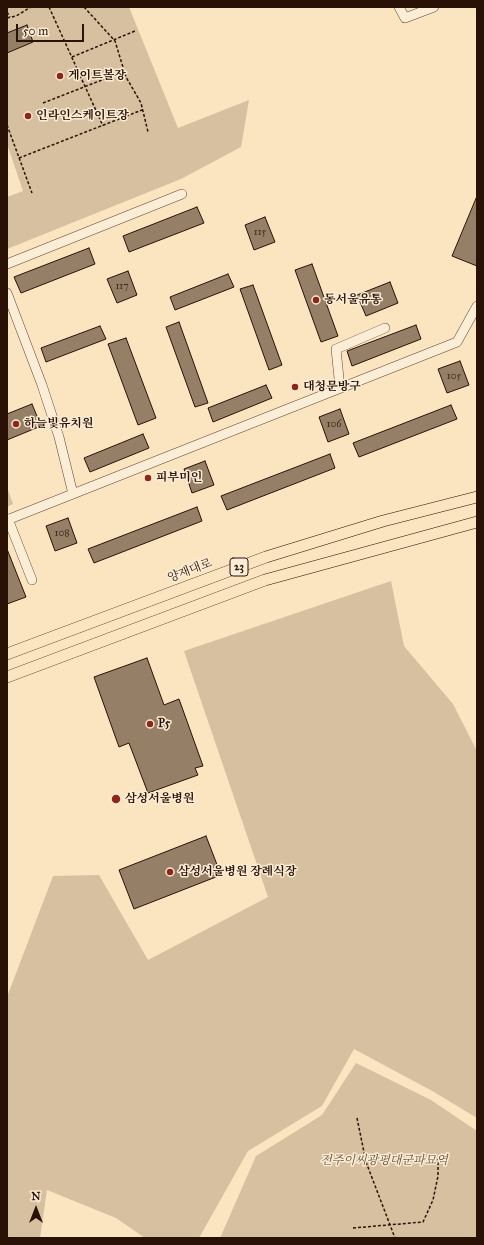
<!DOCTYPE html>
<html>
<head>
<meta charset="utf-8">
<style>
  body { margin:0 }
  #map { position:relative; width:484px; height:1245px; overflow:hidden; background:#fbe4c0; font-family:"IM FELL Great Primer",serif }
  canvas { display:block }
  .frame { position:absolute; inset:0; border:8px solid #291106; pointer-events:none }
  .north { position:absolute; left:16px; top:1189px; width:40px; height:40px; -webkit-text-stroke:3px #fcedd6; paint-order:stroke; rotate:0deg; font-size:11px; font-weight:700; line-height:16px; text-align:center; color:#291106 }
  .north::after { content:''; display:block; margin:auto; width:14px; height:18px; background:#291106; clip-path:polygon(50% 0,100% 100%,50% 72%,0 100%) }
  .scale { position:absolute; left:16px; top:24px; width:68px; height:18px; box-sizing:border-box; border:2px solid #291106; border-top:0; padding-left:5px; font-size:12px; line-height:14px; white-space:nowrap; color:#291106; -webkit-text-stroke:3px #fcedd6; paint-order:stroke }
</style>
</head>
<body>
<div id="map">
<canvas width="484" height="1245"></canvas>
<div class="frame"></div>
<div class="north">N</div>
<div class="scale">50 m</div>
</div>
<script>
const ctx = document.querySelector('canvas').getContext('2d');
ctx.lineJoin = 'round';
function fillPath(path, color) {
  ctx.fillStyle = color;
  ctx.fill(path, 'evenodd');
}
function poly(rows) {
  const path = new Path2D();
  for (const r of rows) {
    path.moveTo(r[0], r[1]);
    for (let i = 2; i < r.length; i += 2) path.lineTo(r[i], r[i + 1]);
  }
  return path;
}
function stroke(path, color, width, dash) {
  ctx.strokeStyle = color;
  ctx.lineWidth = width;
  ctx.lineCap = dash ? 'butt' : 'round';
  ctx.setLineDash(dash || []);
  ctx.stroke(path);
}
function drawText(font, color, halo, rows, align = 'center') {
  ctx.font = font + ' "IM FELL Great Primer","Noto Serif KR",serif';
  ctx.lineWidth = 3;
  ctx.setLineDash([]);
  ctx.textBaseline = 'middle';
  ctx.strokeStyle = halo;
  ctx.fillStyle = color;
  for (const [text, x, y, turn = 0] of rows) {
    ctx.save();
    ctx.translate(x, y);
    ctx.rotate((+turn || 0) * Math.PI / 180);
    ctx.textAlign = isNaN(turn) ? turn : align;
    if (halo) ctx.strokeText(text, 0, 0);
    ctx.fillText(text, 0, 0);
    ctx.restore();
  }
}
const green = poly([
  [7,7,129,7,178,128,249,100,241,147,181,179,7,249,7,197,23,191,7,144],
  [7,487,13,504,7,507],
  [391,581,404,646,453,704,477,751,477,1118,434,1092,354,1049,322,1106,248,1151,199,1238,145,1238,116,1218,47,1190,40,1238,7,1238,7,997,53,876,99,875,148,960,268,897,184,651],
  [356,1063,431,1100,477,1131,477,1238,220,1238,256,1156,322,1115]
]);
const building = poly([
  [27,25,33,42,7,53,7,33,27,25],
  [477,196,477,266,452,256,477,196],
  [197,207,204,223,129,252,123,236,197,207],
  [265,217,275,242,254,250,245,225,265,217],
  [89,248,95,264,21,293,14,277,89,248],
  [312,264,338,336,321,342,295,270,312,264],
  [128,271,137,295,117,303,107,279,128,271],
  [228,274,234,287,175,310,170,297,228,274],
  [390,282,398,303,366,316,357,295,390,282],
  [253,285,282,365,269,370,240,289,253,285],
  [179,322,208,403,195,407,166,327,179,322],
  [416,325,421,339,352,366,347,351,416,325],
  [100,326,106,339,46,362,41,348,100,326],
  [126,338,156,418,138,425,108,344,126,338],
  [460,361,469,385,447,393,438,369,460,361],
  [266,385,272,398,213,422,208,408,266,385],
  [32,404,41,426,7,440,7,414,32,404],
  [451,405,457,419,359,457,353,443,451,405],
  [340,409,349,434,328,442,319,417,340,409],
  [143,434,149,448,90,472,84,458,143,434],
  [330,454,335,468,227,510,221,496,330,454],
  [205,461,214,485,192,493,184,469,205,461],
  [197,507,202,521,94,563,88,549,197,507],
  [68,518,77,543,55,551,46,526,68,518],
  [7,549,26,597,7,604,7,549],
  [147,658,164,705,179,699,203,766,195,768,198,775,148,793,129,743,119,747,94,677,147,658],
  [206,836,221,875,134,909,119,870,206,836]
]);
const path = poly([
  [49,7,103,126],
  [84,7,115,41,126,77,141,103,148,132],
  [7,12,10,17],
  [7,18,16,16,31,7],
  [72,57,135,31],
  [43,103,125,71],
  [7,125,32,193],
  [19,158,142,110],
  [357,1118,366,1162,395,1238],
  [353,1228,423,1222,433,1200,438,1176,438,1159]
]);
const minor = poly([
  [399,7,405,18,434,7],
  [7,264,182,194],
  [7,293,42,385,59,437,73,494],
  [340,388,336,349,385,328],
  [8,519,32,580],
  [7,520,457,342,477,306]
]);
const major = poly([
  [7,654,266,557,383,521,477,497],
  [7,677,265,580,477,522]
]);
const markers = [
  [60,76,4,"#8f2418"],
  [28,116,4,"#8f2418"],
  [316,300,4,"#8f2418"],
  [295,387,4,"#8f2418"],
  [16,424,4,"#8f2418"],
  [148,478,4,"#8f2418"],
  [150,724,4,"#8f2418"],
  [116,799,5,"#8f2418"],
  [170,872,4,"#8f2418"]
];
const numberNames = [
  ["115",260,233],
  ["117",122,287],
  ["105",454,377],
  ["106",334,425],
  ["108",62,534]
];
const shields = [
  [239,567,18]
];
const shieldNames = [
  ["23",239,567]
];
const poiNames = [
  ["게이트볼장",68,76],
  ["인라인스케이트장",36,116],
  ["동서울유통",324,300],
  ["대청문방구",303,387],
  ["하늘빛유치원",24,424],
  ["피부미인",156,478],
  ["P5",158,724],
  ["삼성서울병원",125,799],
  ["삼성서울병원 장례식장",178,872]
];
const streetNames = [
  ["양재대로",190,571,-21]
];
const parkNames = [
  ["전주이씨광평대군파묘역",384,1161]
];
fillPath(green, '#d7c0a0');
fillPath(building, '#967f67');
stroke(building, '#291106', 1);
stroke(minor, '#5e4634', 10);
stroke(major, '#291106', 12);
stroke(path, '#291106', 1.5, [3, 2]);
stroke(minor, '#fcedd6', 9);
stroke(major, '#fbe4c0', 11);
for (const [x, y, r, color] of markers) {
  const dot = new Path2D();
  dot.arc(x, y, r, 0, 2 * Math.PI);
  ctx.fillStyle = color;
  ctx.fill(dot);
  stroke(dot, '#fcedd6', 1.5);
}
drawText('10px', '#442c1e', null, numberNames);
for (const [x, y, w] of shields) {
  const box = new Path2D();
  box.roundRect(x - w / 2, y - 9, w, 18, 3);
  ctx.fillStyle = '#fcedd6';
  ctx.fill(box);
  stroke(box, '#291106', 1);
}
drawText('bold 11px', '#291106', null, shieldNames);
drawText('bold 12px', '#291106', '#fcedd6', poiNames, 'left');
drawText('12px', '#291106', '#fcedd6', streetNames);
drawText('italic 12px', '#664e3c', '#fcedd6', parkNames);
</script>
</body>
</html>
